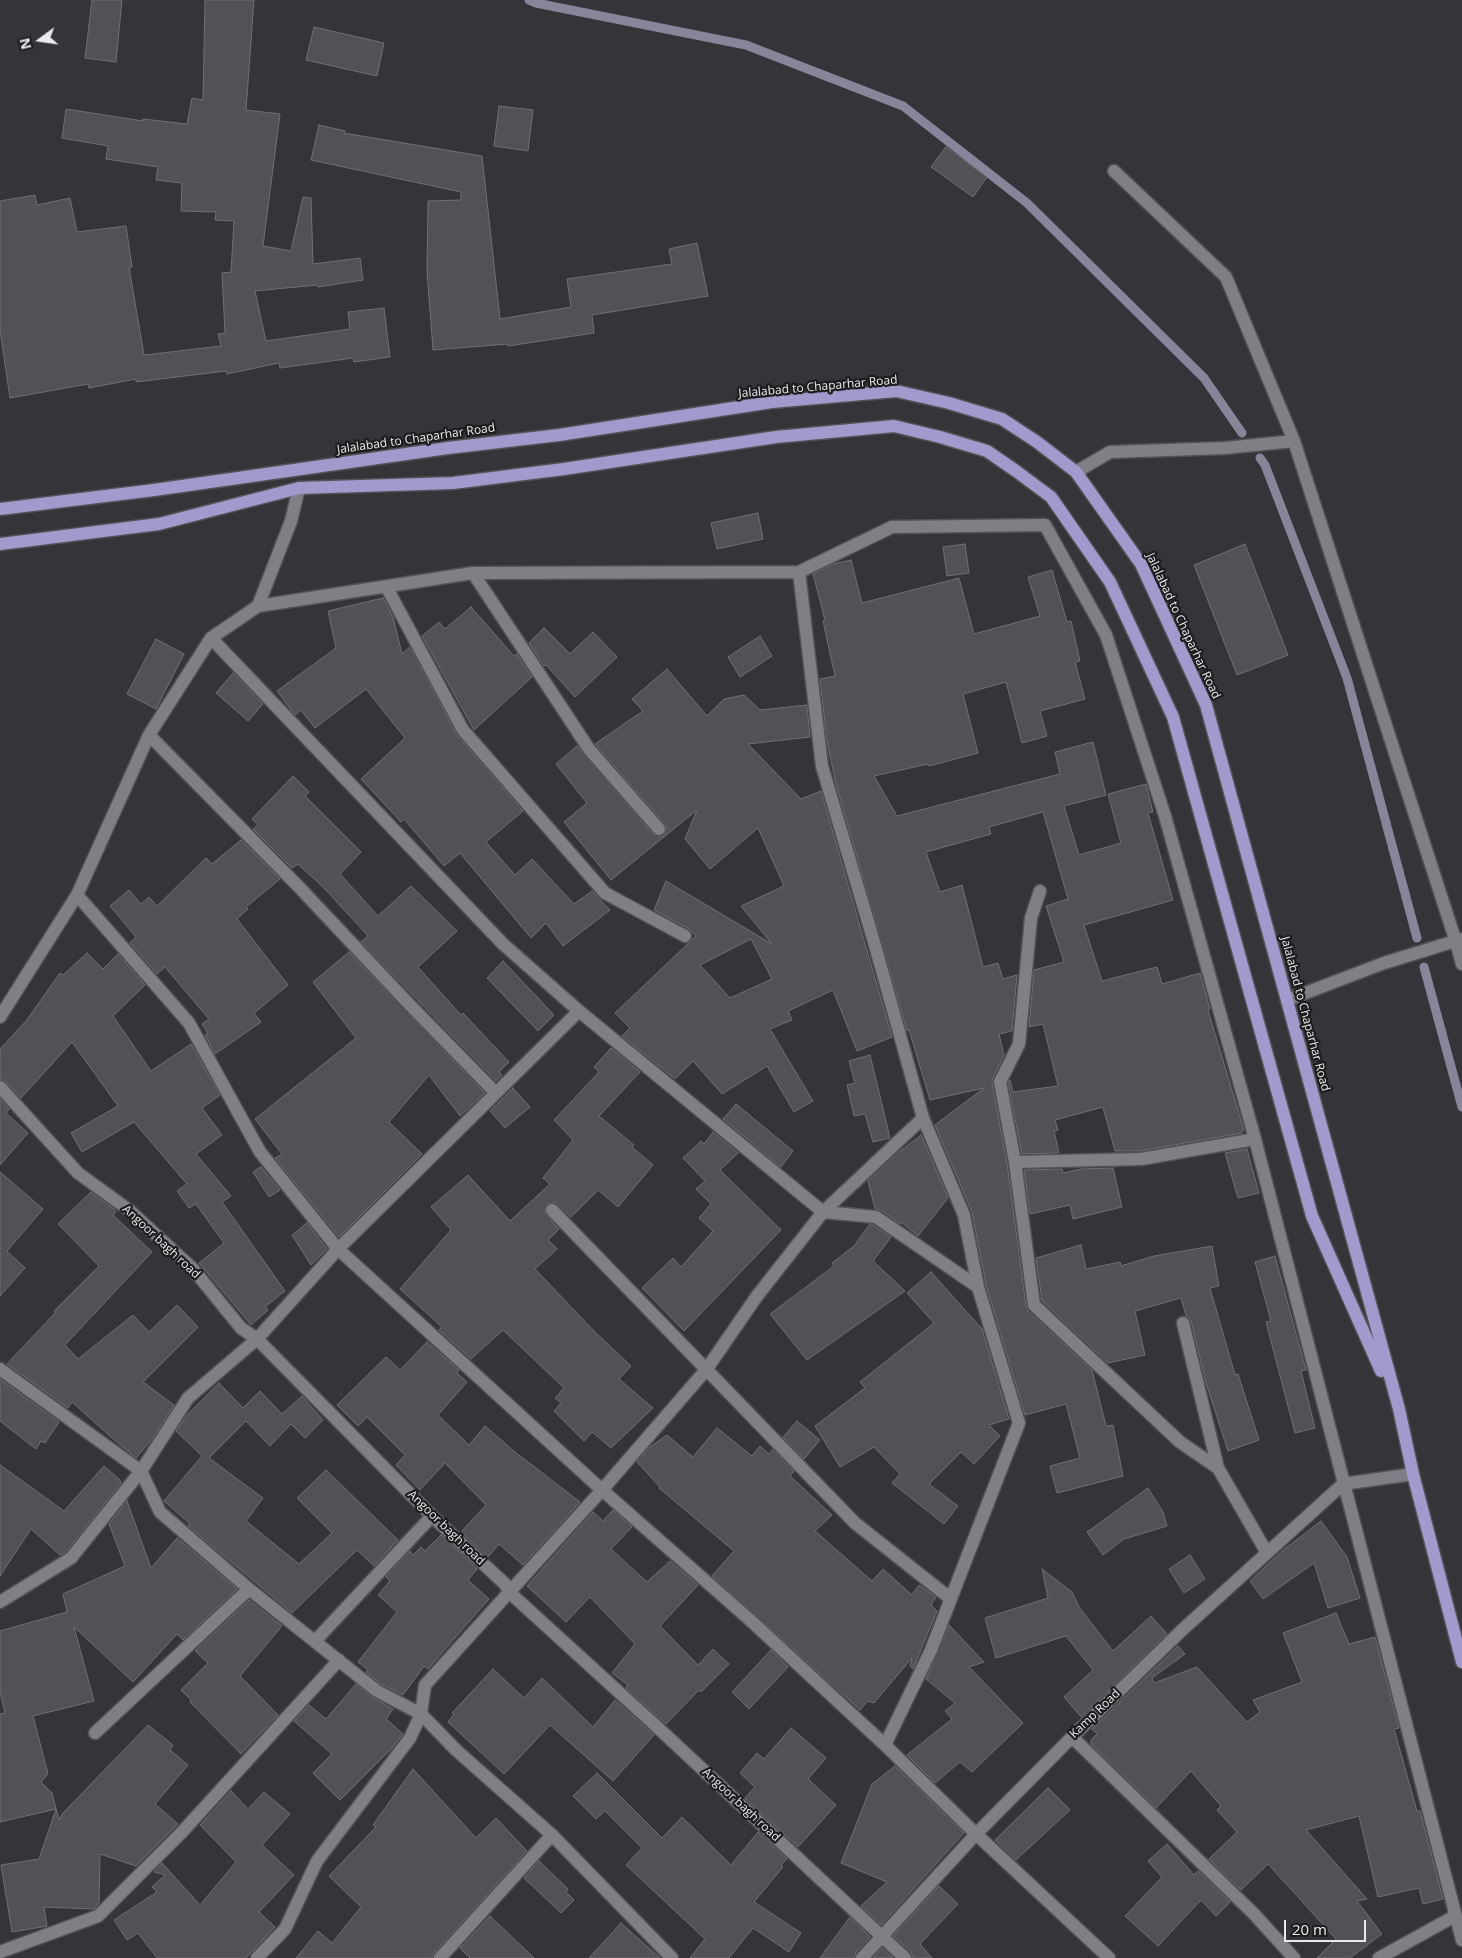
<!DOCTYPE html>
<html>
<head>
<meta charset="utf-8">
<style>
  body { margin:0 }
  #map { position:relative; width:1462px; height:1958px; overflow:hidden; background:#353439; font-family:"Open Sans",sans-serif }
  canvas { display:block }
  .north { position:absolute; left:15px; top:15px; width:50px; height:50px; -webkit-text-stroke:4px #1d1c1f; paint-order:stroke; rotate:256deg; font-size:14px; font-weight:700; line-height:20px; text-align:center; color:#eaeaed }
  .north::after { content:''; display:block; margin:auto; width:18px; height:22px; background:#eaeaed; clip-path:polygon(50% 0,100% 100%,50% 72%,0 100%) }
  .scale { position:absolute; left:1284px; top:1920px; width:82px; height:22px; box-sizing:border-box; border:2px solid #eaeaed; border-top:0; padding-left:6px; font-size:15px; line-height:18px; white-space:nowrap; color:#eaeaed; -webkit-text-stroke:4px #1d1c1f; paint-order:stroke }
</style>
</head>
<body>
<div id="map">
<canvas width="1462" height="1958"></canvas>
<div class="north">N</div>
<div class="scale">20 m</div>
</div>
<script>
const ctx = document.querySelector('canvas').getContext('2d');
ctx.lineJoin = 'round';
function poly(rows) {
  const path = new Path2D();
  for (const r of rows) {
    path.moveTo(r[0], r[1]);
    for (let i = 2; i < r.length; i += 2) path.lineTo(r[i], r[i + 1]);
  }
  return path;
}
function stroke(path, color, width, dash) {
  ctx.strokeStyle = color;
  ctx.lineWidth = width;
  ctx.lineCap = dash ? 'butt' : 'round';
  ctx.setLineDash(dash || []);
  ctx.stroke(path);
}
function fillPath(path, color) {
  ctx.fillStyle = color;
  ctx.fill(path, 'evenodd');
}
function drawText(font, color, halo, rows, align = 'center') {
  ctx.font = font + ' "Open Sans",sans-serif';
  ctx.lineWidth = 4.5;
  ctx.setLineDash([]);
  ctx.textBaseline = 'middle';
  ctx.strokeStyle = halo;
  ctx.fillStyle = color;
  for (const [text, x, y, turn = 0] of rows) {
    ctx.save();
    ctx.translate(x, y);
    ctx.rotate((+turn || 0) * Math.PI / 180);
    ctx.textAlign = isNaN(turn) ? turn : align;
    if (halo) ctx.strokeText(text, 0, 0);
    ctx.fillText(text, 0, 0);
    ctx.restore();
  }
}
const stream = poly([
  [529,0,536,3,746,45,903,106,1027,203,1204,378,1242,433],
  [1260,458,1265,465,1347,678,1417,938],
  [1424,967,1462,1107]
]);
const building = poly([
  [92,0,122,0,116,62,85,58,92,0],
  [205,0,254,0,246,110,280,114,263,246,291,251,303,197,311,198,313,264,360,258,363,280,318,287,317,285,255,291,266,341,350,329,348,312,384,308,390,357,354,362,353,358,280,368,279,363,227,374,226,371,136,382,136,379,89,388,88,384,10,398,0,330,0,201,35,195,37,205,70,198,77,232,126,226,132,267,129,267,144,355,221,346,218,334,225,333,222,273,231,272,234,221,215,220,216,212,181,211,182,183,156,180,158,167,106,159,108,146,62,138,66,109,143,121,143,119,187,124,192,98,203,100,205,0],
  [314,27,384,43,377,76,306,60,314,27],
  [499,106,533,110,528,151,494,146,499,106],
  [319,125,345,131,344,133,482,156,500,319,571,307,567,279,672,264,669,249,697,243,708,296,592,315,594,333,508,346,508,344,433,350,427,271,428,201,461,200,461,192,311,160,319,125],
  [946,147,987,177,973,197,931,167,946,147],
  [758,513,763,539,717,549,711,523,758,513],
  [965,544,969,573,947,576,943,547,965,544],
  [1245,544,1288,655,1237,675,1194,565,1245,544],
  [851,560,862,603,959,578,974,634,1040,616,1028,577,1052,570,1067,622,1071,621,1080,661,1075,662,1085,699,1040,711,1047,736,1022,743,1006,682,963,694,978,753,929,766,928,764,874,776,897,816,1060,774,1055,752,1093,742,1106,795,1064,806,1079,855,1121,843,1108,794,1146,784,1153,812,1148,813,1173,900,1084,925,1102,981,1157,967,1162,984,1200,973,1210,1009,1208,1010,1244,1130,1242,1131,1242,1133,1140,1151,1115,1151,1103,1107,1055,1120,1058,1130,1054,1131,1059,1153,1022,1154,1008,1083,1010,1080,1013,1092,1058,1086,1043,1024,1029,1027,1034,970,1064,962,1046,906,1068,899,1043,812,989,827,991,834,926,852,940,892,962,885,983,967,998,963,1003,979,1017,975,1012,1031,999,1034,1004,1055,993,1078,992,1084,1007,1163,1026,1306,1028,1311,1092,1370,1106,1426,1113,1425,1123,1476,1057,1493,1050,1466,1080,1458,1066,1404,1025,1415,986,1285,972,1212,935,1125,984,1088,930,1100,909,1030,907,1031,836,784,827,742,820,679,835,676,823,621,825,620,813,574,833,564,851,560],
  [383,598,393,617,402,654,410,647,457,735,523,811,486,842,515,875,532,859,574,904,592,891,610,910,563,946,546,923,531,938,460,853,444,866,404,819,401,822,361,779,405,738,366,689,315,728,301,710,295,715,277,691,336,648,328,611,383,598],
  [471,607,514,656,517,654,532,677,474,730,422,636,439,622,445,629,471,607],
  [544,628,570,654,593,632,617,657,575,697,546,665,544,666,529,643,544,628],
  [760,636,772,656,740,677,728,657,760,636],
  [156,639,184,654,156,709,127,694,156,639],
  [667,669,707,716,724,699,744,695,760,710,807,705,810,737,748,744,801,799,821,791,892,1037,857,1051,833,990,788,1011,792,1020,770,1029,813,1101,794,1112,767,1066,722,1094,693,1061,675,1079,622,1036,630,1028,615,1013,696,936,689,929,654,910,666,881,772,944,741,906,784,886,758,828,710,869,685,839,697,810,611,880,564,822,587,803,556,764,577,746,653,834,660,837,665,835,667,828,665,824,595,744,643,711,632,699,667,669],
  [751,939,772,979,730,998,700,965,751,939],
  [233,673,263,704,248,721,216,693,233,673],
  [293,776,309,792,305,796,361,852,340,874,378,916,411,886,457,931,418,967,461,1015,463,1013,509,1062,499,1072,502,1075,496,1081,361,942,368,936,325,889,298,864,292,868,253,829,258,825,252,819,293,776],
  [241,840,280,879,246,907,248,909,237,919,288,985,254,1013,261,1022,215,1054,205,1035,208,1033,202,1024,209,1019,165,967,157,974,130,943,136,937,110,906,129,890,141,904,149,897,157,906,206,858,212,864,241,840],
  [349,952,485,1093,460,1116,429,1075,389,1122,422,1154,339,1237,275,1158,282,1154,255,1119,356,1038,313,982,349,952],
  [87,953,103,969,118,954,145,985,113,1016,151,1071,191,1044,220,1095,202,1108,222,1135,196,1154,231,1196,222,1202,285,1291,265,1307,268,1310,251,1325,199,1263,224,1243,196,1204,189,1208,177,1191,187,1184,134,1122,82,1152,71,1133,118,1106,72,1042,21,1098,6,1082,0,1079,0,1049,26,1021,60,973,63,975,87,953],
  [503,961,554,1015,538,1031,487,978,503,961],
  [611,1048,640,1072,599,1116,634,1145,632,1147,653,1165,618,1207,598,1190,571,1217,555,1202,547,1204,544,1212,559,1229,548,1240,557,1249,535,1269,595,1332,631,1366,619,1379,653,1408,611,1448,592,1432,584,1441,554,1411,561,1403,555,1398,564,1388,503,1330,471,1359,439,1330,442,1327,400,1289,451,1230,431,1207,468,1175,510,1221,550,1184,543,1178,573,1140,554,1120,599,1072,594,1067,611,1048],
  [870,1055,890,1138,873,1142,865,1114,854,1116,847,1085,855,1083,849,1061,870,1055],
  [513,1088,530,1107,505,1128,490,1111,513,1088],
  [0,1099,9,1109,6,1113,28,1133,0,1165,0,1099],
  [736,1104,793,1151,781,1167,723,1119,736,1104],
  [713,1132,738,1153,720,1170,781,1230,684,1331,642,1288,673,1258,681,1267,713,1231,699,1218,711,1204,696,1189,705,1181,683,1158,701,1141,704,1144,713,1132],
  [921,1135,948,1198,918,1236,901,1222,900,1224,881,1210,875,1209,868,1181,899,1152,921,1135],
  [1247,1149,1259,1193,1238,1198,1225,1153,1247,1149],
  [261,1167,280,1190,269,1197,253,1172,261,1167],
  [1113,1168,1122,1207,1073,1219,1070,1205,1030,1214,1024,1170,1062,1169,1063,1173,1081,1169,1113,1168],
  [0,1172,43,1209,7,1251,25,1268,0,1296,0,1172],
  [91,1192,114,1209,116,1212,113,1215,152,1252,65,1345,78,1359,133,1315,149,1332,177,1305,198,1327,143,1382,174,1405,153,1438,136,1458,112,1438,72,1402,68,1408,7,1364,55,1313,54,1311,99,1266,58,1224,91,1192],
  [307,1223,327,1249,311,1265,292,1235,307,1223],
  [869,1225,873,1225,891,1237,873,1261,905,1291,807,1360,770,1314,834,1266,832,1263,854,1246,869,1225],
  [1081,1245,1086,1269,1120,1262,1121,1266,1154,1256,1212,1246,1219,1286,1210,1288,1235,1375,1238,1374,1259,1440,1228,1451,1206,1383,1191,1321,1186,1315,1181,1298,1135,1311,1145,1355,1108,1363,1042,1301,1036,1258,1081,1245],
  [1275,1256,1306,1370,1301,1371,1315,1428,1295,1433,1266,1322,1271,1321,1255,1262,1275,1256],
  [931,1272,982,1329,1009,1419,989,1425,1000,1436,974,1464,961,1452,929,1484,958,1506,944,1524,892,1483,900,1474,874,1447,840,1467,815,1426,865,1388,860,1382,934,1323,907,1293,931,1272],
  [427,1342,459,1370,457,1373,467,1382,438,1415,469,1445,485,1426,515,1452,580,1502,523,1565,499,1544,488,1557,461,1532,486,1505,445,1463,420,1490,396,1465,405,1455,367,1417,358,1426,337,1405,386,1357,400,1370,427,1342],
  [0,1379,59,1422,45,1443,41,1441,36,1449,0,1421,0,1379],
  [219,1383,243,1408,260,1391,282,1414,302,1396,323,1420,305,1438,291,1424,270,1446,246,1421,209,1458,263,1498,246,1521,299,1564,332,1533,297,1498,326,1470,398,1540,374,1566,357,1550,292,1613,188,1526,190,1524,164,1501,202,1456,176,1431,187,1415,219,1383],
  [797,1421,820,1440,804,1459,783,1437,797,1421],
  [717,1428,752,1456,760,1446,769,1454,773,1449,794,1471,790,1476,832,1515,815,1531,872,1581,883,1569,912,1595,919,1585,936,1597,931,1605,937,1611,913,1669,910,1666,912,1658,874,1703,868,1701,860,1710,712,1576,734,1551,659,1488,660,1487,637,1462,650,1447,667,1435,693,1457,717,1428],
  [0,1465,64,1511,104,1466,120,1480,121,1483,66,1552,60,1555,31,1529,0,1576,0,1465],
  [1148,1488,1163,1512,1167,1526,1124,1539,1103,1555,1087,1532,1148,1488],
  [127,1501,151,1568,177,1538,237,1589,183,1640,177,1634,133,1682,74,1627,94,1701,33,1716,48,1774,41,1782,52,1793,59,1820,63,1813,148,1725,173,1745,170,1750,188,1765,155,1804,178,1824,136,1866,100,1854,99,1903,94,1909,44,1907,47,1926,12,1932,1,1865,39,1859,56,1809,0,1822,0,1714,5,1713,0,1692,0,1631,67,1612,63,1594,125,1566,109,1524,127,1501],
  [613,1510,632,1527,611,1549,647,1582,670,1561,698,1585,660,1626,698,1665,713,1649,729,1664,701,1692,699,1690,666,1724,626,1688,628,1685,612,1673,635,1644,590,1597,566,1622,527,1586,593,1512,603,1521,613,1510],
  [1321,1521,1347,1557,1360,1598,1328,1608,1314,1563,1263,1599,1250,1581,1282,1551,1321,1521],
  [441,1535,477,1569,468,1580,489,1599,428,1669,424,1666,403,1695,381,1684,366,1672,368,1670,358,1662,397,1612,378,1595,390,1581,386,1577,410,1551,413,1555,421,1547,425,1551,441,1535],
  [1190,1555,1205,1579,1184,1593,1169,1569,1190,1555],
  [1042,1569,1072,1592,1079,1607,1113,1651,1151,1616,1167,1634,1081,1717,1064,1697,1093,1670,1066,1636,996,1658,985,1618,1048,1598,1042,1569],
  [249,1600,282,1626,240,1676,278,1715,241,1754,190,1702,191,1700,181,1690,208,1663,195,1651,249,1600],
  [1336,1613,1349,1644,1375,1637,1399,1728,1394,1729,1417,1811,1420,1811,1443,1899,1423,1904,1419,1888,1378,1897,1359,1816,1306,1830,1367,1899,1357,1901,1382,1934,1350,1958,1317,1958,1336,1939,1268,1864,1241,1890,1209,1859,1237,1832,1217,1810,1221,1806,1191,1771,1156,1808,1091,1744,1091,1740,1097,1734,1092,1729,1178,1646,1185,1654,1152,1678,1154,1683,1197,1667,1247,1722,1260,1712,1253,1700,1302,1682,1283,1633,1336,1613],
  [949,1625,984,1662,969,1667,1023,1723,972,1772,960,1762,935,1783,907,1755,952,1719,945,1711,955,1703,926,1679,949,1625],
  [771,1650,788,1667,749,1709,732,1692,771,1650],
  [493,1669,524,1698,542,1678,593,1727,615,1700,654,1735,613,1781,550,1725,504,1774,448,1722,454,1714,452,1713,493,1669],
  [356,1684,373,1698,393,1709,386,1719,403,1734,392,1748,340,1800,313,1773,332,1754,294,1721,309,1705,326,1719,356,1684],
  [791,1728,826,1758,808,1779,836,1805,798,1847,745,1798,755,1787,740,1773,757,1753,764,1759,791,1728],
  [895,1766,964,1833,881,1925,861,1906,887,1882,841,1863,872,1784,895,1766],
  [413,1769,476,1838,496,1818,527,1851,434,1953,432,1958,296,1958,318,1931,332,1943,361,1907,329,1876,376,1827,373,1825,413,1769],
  [597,1773,662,1838,682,1817,731,1865,758,1832,787,1859,781,1865,783,1867,754,1902,801,1933,789,1952,753,1928,729,1958,690,1958,705,1939,626,1865,642,1848,605,1811,596,1819,573,1796,597,1773],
  [1048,1788,1070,1810,1016,1860,995,1840,1048,1788],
  [231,1791,248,1809,264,1792,290,1814,262,1845,294,1875,259,1912,275,1927,246,1958,157,1958,138,1933,127,1940,114,1920,157,1892,152,1887,165,1875,154,1872,162,1863,200,1905,236,1862,200,1825,231,1791],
  [1167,1844,1194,1875,1198,1871,1230,1902,1216,1916,1201,1900,1158,1946,1125,1916,1162,1877,1148,1861,1167,1844],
  [539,1861,568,1889,566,1892,574,1900,561,1913,524,1878,539,1861],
  [939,1886,958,1904,920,1944,932,1958,913,1958,911,1952,893,1936,939,1886],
  [490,1916,534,1958,470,1958,460,1948,490,1916],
  [850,1917,870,1937,856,1952,854,1958,820,1958,850,1917],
  [621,1923,660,1958,589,1958,621,1923],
  [882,1948,893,1958,873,1958,882,1948]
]);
const street = poly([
  [1114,171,1226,277,1294,441,1456,942,1462,964],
  [1076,472,1110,452,1225,448,1294,441],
  [799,572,822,766,874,942,923,1118,964,1215,978,1287,1019,1423,931,1650,885,1745],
  [473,573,589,749,659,829],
  [387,588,463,730,605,893,685,936],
  [258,606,473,573,799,572,892,527,1045,525,1106,635,1165,816,1255,1139,1462,1940],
  [211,638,503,944,579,1011,823,1212,876,1217,978,1287],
  [149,735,298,886,409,1004,495,1092],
  [1040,891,1031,918,1019,1044,1000,1082,1015,1162,1034,1305,1180,1442,1218,1468],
  [77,895,189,1023,260,1152,338,1249,602,1490,749,1619,885,1745,976,1834,1109,1958],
  [1287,1000,1384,963,1462,939],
  [0,1017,77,895,149,735,211,638,258,606,291,521,299,488],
  [0,1087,78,1173,129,1210,193,1269,241,1328,257,1339,432,1516,505,1584,509,1592,655,1725,905,1958],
  [1015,1162,1141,1159,1255,1139],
  [552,1210,855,1523,951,1599],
  [1183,1323,1218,1468,1267,1553],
  [0,1369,141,1471,160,1512,249,1589,377,1691,421,1714,456,1750,552,1835,672,1958],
  [0,1602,71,1558,141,1471,188,1398,257,1339,338,1249,579,1011],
  [315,1641,432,1516],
  [95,1733,249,1589],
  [1072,1737,1254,1914,1294,1958],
  [0,1952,98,1916,183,1831,339,1660],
  [257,1958,285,1929,317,1861,410,1738,421,1714,425,1685,602,1490,706,1370,757,1296,823,1212,923,1118],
  [440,1958,552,1835],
  [862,1958,976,1834,1072,1737,1181,1631,1343,1484,1413,1474],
  [1379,1958,1455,1916]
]);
const primary = poly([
  [0,509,154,490,448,448,559,435,772,402,896,391,949,403,1002,419,1037,442,1076,472,1141,564,1206,705,1399,1409,1413,1474,1462,1662],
  [0,544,159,524,299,488,453,483,564,469,776,437,894,426,940,437,987,451,1016,471,1051,497,1110,582,1173,717,1312,1216,1381,1371]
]);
const streetNames = [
  ["Jalalabad to Chaparhar Road",818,387,-5],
  ["Jalalabad to Chaparhar Road",416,439,-8],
  ["Jalalabad to Chaparhar Road",1183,626,65],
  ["Jalalabad to Chaparhar Road",1305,1014,75],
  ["Angoor bagh road",161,1242,43],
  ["Angoor bagh road",446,1528,44],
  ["Kamp Road",1095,1714,-44],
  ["Angoor bagh road",741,1805,43]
];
stroke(stream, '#88849a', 9);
fillPath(building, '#525156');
stroke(building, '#706f75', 1);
stroke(street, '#525256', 15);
stroke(primary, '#525256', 15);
stroke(street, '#807f85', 12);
stroke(primary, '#a399cc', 12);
drawText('12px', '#eaeaed', '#1d1c1f', streetNames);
</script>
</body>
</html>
